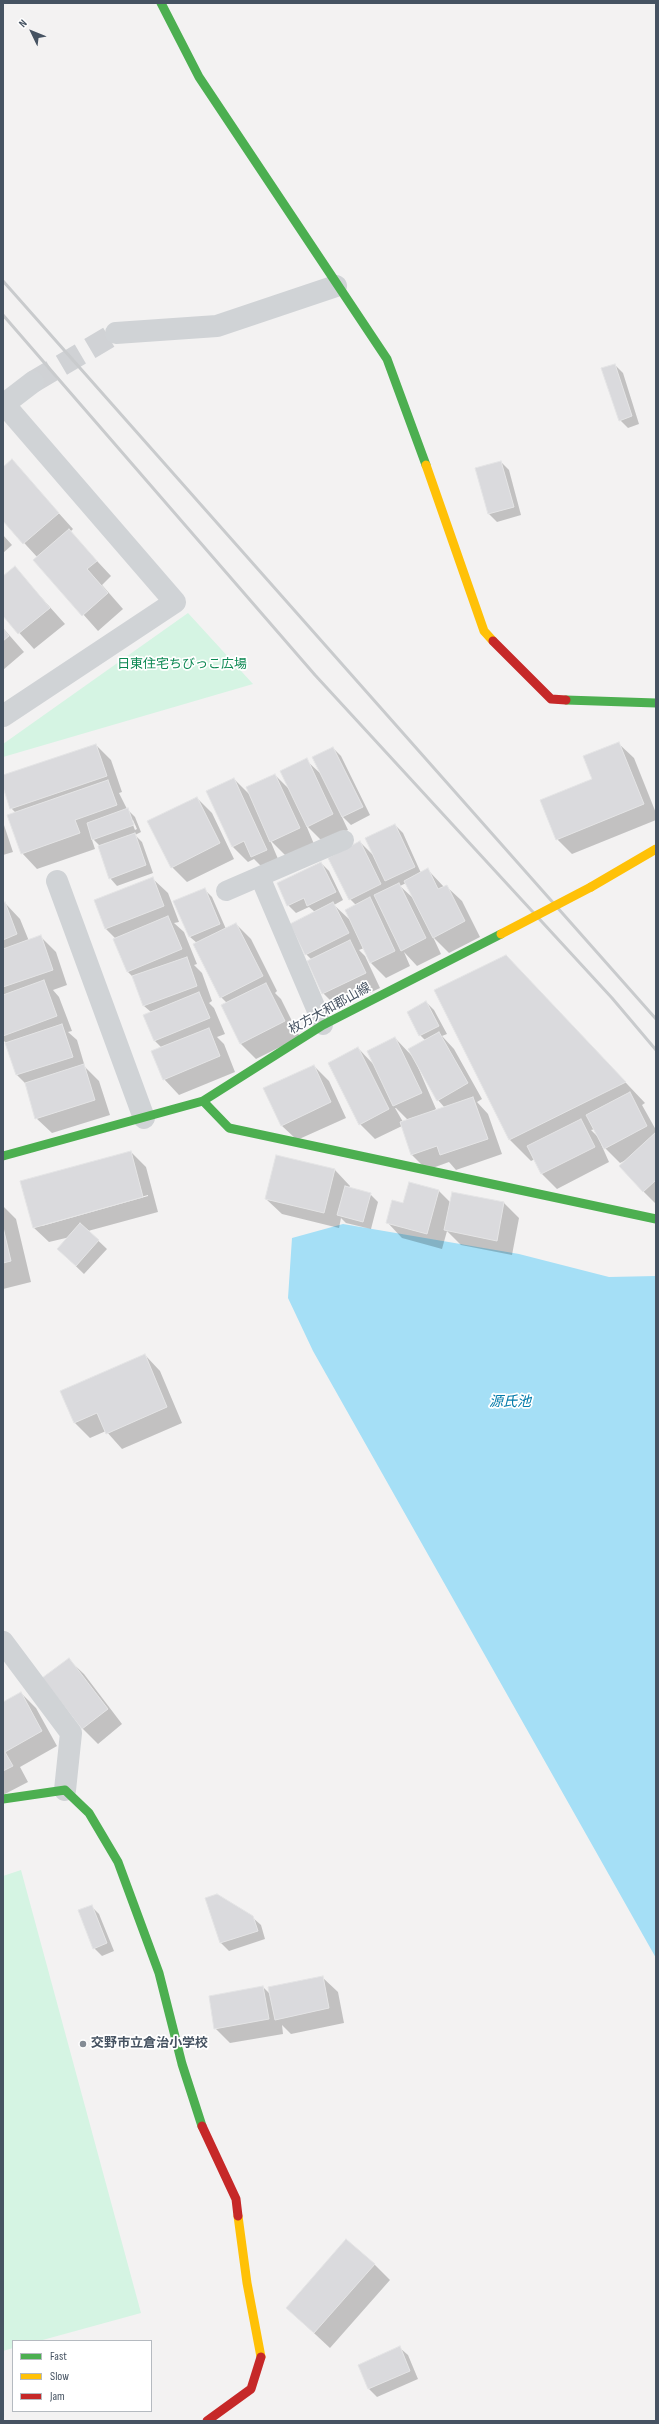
<!DOCTYPE html>
<html>
<head>
<meta charset="utf-8">
<style>
  body { margin:0 }
  #map { position:relative; width:659px; height:2424px; overflow:hidden; background:#f3f2f2; font-family:"Sofia Sans Condensed",sans-serif }
  canvas { display:block }
  .frame { position:absolute; inset:0; border:4px solid #465362; pointer-events:none }
  .legend { position:absolute; left:12px; top:2340px; width:140px; height:72px; box-sizing:border-box; background:#fff; border:1px solid #b5bac0; margin:0; padding:5px 7px; list-style:none; font-size:12px; color:#465362 }
  .legend li { display:flex; align-items:center; gap:8px; height:20px }
  .legend b { width:20px; border:1px solid #b5bac0 }
  .north { position:absolute; left:12px; top:12px; width:40px; height:40px; -webkit-text-stroke:3px #fff; paint-order:stroke; rotate:313deg; font-size:11px; font-weight:700; line-height:16px; text-align:center; color:#465362 }
  .north::after { content:''; display:block; margin:auto; width:14px; height:18px; background:#465362; clip-path:polygon(50% 0,100% 100%,50% 72%,0 100%) }
</style>
</head>
<body>
<div id="map">
<canvas width="659" height="2424"></canvas>
<div class="frame"></div>
<ul class="legend">
<li><b style="height:5px;background:#4caf50"></b>Fast</li>
<li><b style="height:5px;background:#ffc107"></b>Slow</li>
<li><b style="height:5px;background:#c62828"></b>Jam</li>
</ul>
<div class="north">N</div>
</div>
<script>
const ctx = document.querySelector('canvas').getContext('2d');
ctx.lineJoin = 'round';
function fillPath(path, color) {
  ctx.fillStyle = color;
  ctx.fill(path, 'evenodd');
}
function poly(rows) {
  const path = new Path2D();
  for (const r of rows) {
    path.moveTo(r[0], r[1]);
    for (let i = 2; i < r.length; i += 2) path.lineTo(r[i], r[i + 1]);
  }
  return path;
}
function stroke(path, color, width, dash) {
  ctx.strokeStyle = color;
  ctx.lineWidth = width;
  ctx.lineCap = dash ? 'butt' : 'round';
  ctx.setLineDash(dash || []);
  ctx.stroke(path);
}
function drawText(font, color, halo, rows, align = 'center') {
  ctx.font = font + ' "Sofia Sans Condensed","Noto Sans JP",sans-serif';
  ctx.lineWidth = 3.5;
  ctx.setLineDash([]);
  ctx.textBaseline = 'middle';
  ctx.strokeStyle = halo;
  ctx.fillStyle = color;
  for (const [text, x, y, turn = 0] of rows) {
    ctx.save();
    ctx.translate(x, y);
    ctx.rotate((+turn || 0) * Math.PI / 180);
    ctx.textAlign = isNaN(turn) ? turn : align;
    if (halo) ctx.strokeText(text, 0, 0);
    ctx.fillText(text, 0, 0);
    ctx.restore();
  }
}
const green = poly([
  [188,613,253,684,3,757,3,744],
  [21,1870,141,2313,39,2341,13,2341,13,2348,3,2351,3,1876]
]);
const water = poly([
  [343,1224,519,1254,609,1277,656,1276,656,1958,313,1351,288,1298,292,1238]
]);
const shadow = poly([
  [615,365,623,373,639,424,628,428,620,420],
  [12,461,73,529,70,532,111,576,102,585,123,609,98,631,35,560,38,558,3,520,3,468],
  [501,462,509,470,521,515,497,522,489,514],
  [3,535,12,545,3,553],
  [15,568,65,624,34,649,3,615,3,577],
  [3,628,24,652,3,670],
  [618,743,634,758,656,813,656,820,572,854,557,839],
  [96,745,111,760,122,792,119,793,127,809,135,817,141,832,135,835,142,842,153,873,117,886,110,878,100,846,91,837,95,849,37,869,22,853,16,813,11,808,3,784,3,776],
  [131,820,133,820,137,829,135,830],
  [333,748,341,756,370,815,351,825,341,815,348,830,323,842,306,825,314,844,287,857,270,840,281,866,267,872,254,859,248,862,233,847,234,779,250,795,275,775,290,790,306,760,322,775],
  [197,798,212,813,234,859,187,882,172,867],
  [3,822,13,852,3,855],
  [395,825,403,833,421,873,428,870,444,887,446,886,462,901,480,937,449,953,433,937,441,954,417,966,404,952,410,966,386,978,371,963,364,948,359,950,365,956,380,988,338,1008,323,993,312,960,306,954,315,912,309,907,296,913,288,905,321,863,329,871,343,900,334,905,351,921,356,905,350,899,329,858,360,842,375,857],
  [406,883,414,899,400,886],
  [152,878,168,893,179,922,174,923,184,932,197,964,194,965,202,973,212,1001,209,1003,214,1008,225,1034,217,1037,224,1044,235,1072,179,1095,164,1079,162,1048,155,1041,144,1015,151,1012,144,1006,134,978,127,971,116,939,106,929,95,901],
  [204,889,212,897,226,929,236,924,251,939,277,991,275,993,281,999,300,1037,256,1059,241,1044,222,1006,227,1003,221,997,197,943,190,937],
  [5,903,20,919,29,941,41,937,56,952,67,985,53,990,59,997,72,1031,68,1032,77,1040,85,1067,99,1081,110,1115,52,1133,36,1118,26,1084,17,1075,7,1044,3,1040,3,904],
  [526,977,645,1103,642,1105,656,1130,656,1204,643,1191,626,1160,620,1163,601,1144,609,1162,557,1189,542,1174,535,1159,531,1161,510,1140,436,990],
  [595,1129,599,1138,591,1130],
  [426,1002,434,1010,447,1034,442,1036,454,1049,482,1099,477,1102,488,1114,502,1154,456,1170,449,1162,427,1170,412,1155,402,1126,375,1139,360,1124,358,1048,374,1065,395,1038,412,1056,426,1041,420,1035],
  [414,1058,438,1100,445,1108,431,1113,436,1109],
  [395,1108,396,1108,408,1120,403,1122],
  [314,1066,329,1081,346,1118,297,1140,281,1125],
  [131,1152,146,1167,158,1212,88,1231,107,1249,84,1274,58,1249,70,1237,49,1242,33,1227],
  [148,1195,148,1196,42,1226,42,1224],
  [335,1170,350,1186,349,1188,370,1194,378,1202,371,1229,346,1223,341,1218,339,1228,282,1214,266,1199],
  [439,1191,451,1203,504,1203,519,1218,512,1255,461,1245,447,1231,442,1249,402,1238,387,1222,404,1204],
  [3,1206,16,1219,31,1282,3,1289],
  [145,1355,160,1371,182,1423,122,1449,106,1431,90,1438,75,1423,61,1392],
  [68,1659,84,1674,122,1724,98,1744,82,1728],
  [21,1693,36,1708,57,1746,20,1767,28,1782,3,1795,3,1703],
  [206,1899,252,1917,261,1925,265,1939,229,1951,221,1943],
  [91,1906,99,1914,114,1951,102,1956,94,1948],
  [322,1977,338,1992,344,2023,291,2034,282,2025,283,2034,230,2043,215,2028,263,1987,271,1995],
  [374,2264,390,2280,330,2348,287,2308],
  [400,2348,408,2355,418,2379,377,2397,369,2389,359,2365]
]);
const building = poly([
  [615,364,632,416,619,421,601,368,615,364],
  [12,459,59,513,23,544,3,521,3,467,12,459],
  [501,461,514,507,488,514,475,468,501,461],
  [69,529,97,561,87,569,108,593,82,616,33,560,69,529],
  [15,566,50,608,18,634,3,616,3,576,15,566],
  [3,629,9,636,3,641,3,629],
  [619,742,644,804,556,840,540,800,592,779,583,756,619,742],
  [96,744,107,776,10,809,3,787,3,775,96,744],
  [333,747,363,807,342,817,312,757,333,747],
  [307,758,333,814,307,827,280,771,307,758],
  [275,774,300,828,270,842,246,787,275,774],
  [234,778,267,850,251,857,244,841,232,847,206,791,234,778],
  [108,780,117,805,75,820,80,833,21,854,7,815,108,780],
  [197,797,220,843,171,868,147,821,197,797],
  [128,808,134,825,92,840,87,823,128,808],
  [395,824,415,867,385,881,365,838,395,824],
  [135,833,146,865,109,879,98,846,135,833],
  [360,841,381,884,349,900,328,858,360,841],
  [321,862,336,892,307,906,304,898,287,906,277,883,321,862],
  [428,868,438,889,447,885,465,921,433,938,404,881,428,868],
  [153,877,164,906,105,929,94,900,153,877],
  [399,883,426,938,401,951,374,895,399,883],
  [205,888,220,924,189,937,173,901,205,888],
  [370,897,395,951,370,963,345,910,370,897],
  [5,902,17,934,3,940,3,903,5,902],
  [333,902,349,933,305,955,290,924,333,902],
  [168,916,182,949,127,972,113,939,168,916],
  [236,923,263,976,220,998,193,944,236,923],
  [41,935,53,970,3,987,3,949,41,935],
  [350,940,366,973,322,994,307,961,350,940],
  [506,955,626,1082,509,1140,434,990,506,955],
  [187,957,197,986,143,1006,132,976,187,957],
  [44,980,57,1016,3,1036,3,995,44,980],
  [266,983,285,1021,240,1044,221,1005,266,983],
  [199,992,210,1018,154,1041,143,1015,199,992],
  [426,1001,439,1026,419,1036,407,1012,426,1001],
  [62,1024,73,1057,16,1075,5,1043,62,1024],
  [209,1028,220,1056,163,1080,151,1051,209,1028],
  [439,1032,468,1083,437,1101,408,1049,439,1032],
  [395,1037,422,1093,393,1106,367,1051,395,1037],
  [358,1047,389,1109,359,1125,328,1063,358,1047],
  [84,1064,95,1100,35,1119,25,1083,84,1064],
  [314,1065,331,1102,281,1126,263,1088,314,1065],
  [630,1092,647,1126,604,1149,586,1115,630,1092],
  [473,1097,488,1139,440,1155,437,1146,411,1155,400,1122,473,1097],
  [581,1119,595,1147,541,1174,527,1146,581,1119],
  [656,1132,656,1180,643,1192,619,1166,656,1132],
  [131,1151,143,1197,33,1228,20,1181,131,1151],
  [276,1155,335,1169,324,1213,265,1199,276,1155],
  [409,1182,439,1190,427,1234,386,1223,392,1200,403,1203,409,1182],
  [345,1186,371,1193,363,1222,337,1215,345,1186],
  [452,1192,504,1202,497,1241,444,1230,452,1192],
  [80,1223,99,1240,76,1266,57,1249,80,1223],
  [3,1227,11,1261,3,1263,3,1227],
  [145,1354,167,1407,106,1434,97,1413,74,1423,60,1391,145,1354],
  [69,1658,108,1709,82,1729,42,1678,69,1658],
  [21,1692,42,1731,5,1752,13,1766,3,1771,3,1702,21,1692],
  [217,1894,253,1916,258,1931,220,1943,205,1898,217,1894],
  [92,1905,107,1943,93,1949,78,1910,92,1905],
  [323,1976,329,2008,275,2020,268,1987,323,1976],
  [263,1986,269,2019,214,2029,209,1996,263,1986],
  [346,2239,375,2264,314,2333,286,2308,346,2239],
  [400,2346,410,2371,368,2389,358,2365,400,2346]
]);
const streetTunnel = poly([
  [33,382,116,333]
]);
const lane = poly([
  [260,877,323,1025],
  [226,891,344,840]
]);
const street = poly([
  [116,333,217,326,336,286],
  [3,403,175,602,3,716],
  [3,405,33,382],
  [57,881,144,1118],
  [3,1642,71,1733,65,1790]
]);
const fast = poly([
  [161,3,199,77,387,359,426,465],
  [566,700,656,703],
  [203,1101,229,1128,656,1219],
  [3,1156,203,1101,323,1025,501,934],
  [3,1799,65,1790,89,1813,118,1862,159,1973,182,2064,202,2126]
]);
const slow = poly([
  [426,465,484,631,493,641],
  [591,887,656,849],
  [238,2216,247,2283,261,2357]
]);
const jam = poly([
  [493,641,551,699,566,700],
  [202,2126,236,2199,238,2216],
  [207,2421,251,2389,261,2357]
]);
const rail = poly([
  [3,281,656,1019],
  [3,315,315,675,612,998,656,1050]
]);
const slowBridge = poly([
  [501,934,591,887]
]);
const markers = [
  [83,2044,4,"#838b94"]
];
const parkNames = [
  ["日東住宅ちびっこ広場",182,665]
];
const streetNames = [
  ["枚方大和郡山線",330,1009,-29]
];
const poiNames = [
  ["交野市立倉治小学校",91,2044]
];
const waterNames = [
  ["源氏池",510,1402]
];
fillPath(green, '#d5f4e3');
fillPath(water, '#a5dff6');
fillPath(shadow, '#0003');
fillPath(building, '#dadadd');
stroke(building, '#e4e4e5', 1);
stroke(streetTunnel, '#d0d2d5', 22, [22, 11]);
stroke(lane, '#d0d3d6', 20);
stroke(street, '#d0d3d6', 22);
stroke(fast, '#4caf50', 9);
stroke(slow, '#ffc107', 9);
stroke(jam, '#c62828', 9);
stroke(rail, '#c9cbcd', 3);
stroke(slowBridge, '#ffc107', 9);
for (const [x, y, r, color] of markers) {
  const dot = new Path2D();
  dot.arc(x, y, r, 0, 2 * Math.PI);
  ctx.fillStyle = color;
  ctx.fill(dot);
  stroke(dot, '#fff', 1.5);
}
drawText('13px', '#0c8853', '#fff', parkNames);
drawText('13px', '#465362', '#fff', streetNames);
drawText('bold 13px', '#465362', '#fff', poiNames, 'left');
drawText('italic 14px', '#027baa', '#fff', waterNames);
</script>
</body>
</html>
